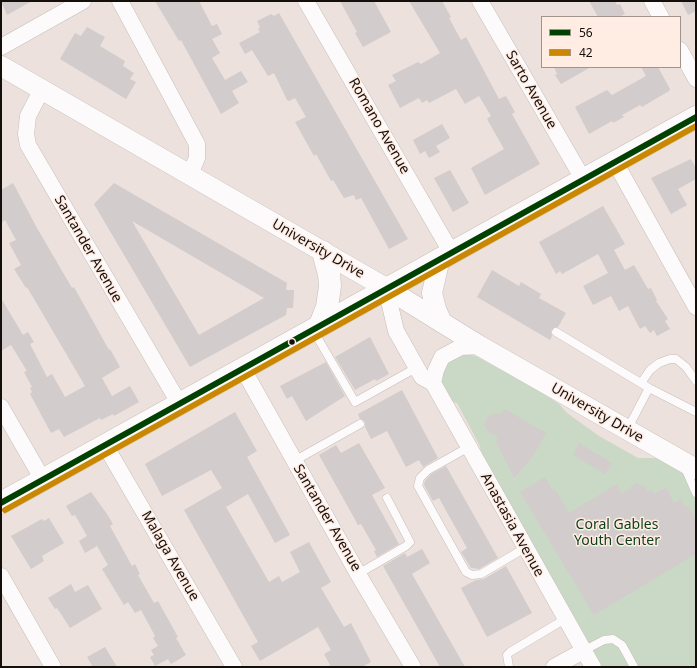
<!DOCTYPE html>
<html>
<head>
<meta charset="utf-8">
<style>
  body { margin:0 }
  #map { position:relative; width:697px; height:668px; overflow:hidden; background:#ece1dc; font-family:"Noto Sans",sans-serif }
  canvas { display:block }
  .frame { position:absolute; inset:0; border:2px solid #150f0c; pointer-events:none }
  .legend { position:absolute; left:541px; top:16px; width:140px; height:52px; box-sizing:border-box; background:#ffece3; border:1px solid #a1948d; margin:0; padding:5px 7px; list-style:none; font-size:12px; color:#150f0c }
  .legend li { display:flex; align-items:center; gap:8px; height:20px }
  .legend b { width:20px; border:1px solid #a1948d }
</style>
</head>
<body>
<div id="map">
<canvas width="697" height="668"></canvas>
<div class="frame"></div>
<ul class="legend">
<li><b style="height:5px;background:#004000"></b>56</li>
<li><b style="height:5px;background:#ca8802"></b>42</li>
</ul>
</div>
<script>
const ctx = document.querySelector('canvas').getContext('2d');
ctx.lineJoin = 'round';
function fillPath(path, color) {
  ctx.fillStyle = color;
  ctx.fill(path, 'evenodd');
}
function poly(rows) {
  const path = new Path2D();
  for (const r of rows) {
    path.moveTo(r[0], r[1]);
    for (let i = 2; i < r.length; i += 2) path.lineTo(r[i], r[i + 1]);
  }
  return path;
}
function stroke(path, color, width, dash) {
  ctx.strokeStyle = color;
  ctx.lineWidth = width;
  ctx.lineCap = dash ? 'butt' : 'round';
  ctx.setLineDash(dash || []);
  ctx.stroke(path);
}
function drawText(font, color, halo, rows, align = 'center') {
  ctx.font = font + ' "Noto Sans",sans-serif';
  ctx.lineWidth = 3;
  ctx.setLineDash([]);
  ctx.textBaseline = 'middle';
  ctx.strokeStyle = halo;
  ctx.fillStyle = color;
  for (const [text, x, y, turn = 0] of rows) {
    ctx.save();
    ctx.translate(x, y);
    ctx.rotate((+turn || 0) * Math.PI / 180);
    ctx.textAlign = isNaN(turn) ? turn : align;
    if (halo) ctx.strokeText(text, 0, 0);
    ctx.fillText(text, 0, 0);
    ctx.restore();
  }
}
const green = poly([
  [466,354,476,356,541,392,559,404,567,413,599,436,638,458,658,458,696,476,696,667,602,667,481,456,480,446,457,403,446,400,439,373,442,365]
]);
const building = poly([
  [1,1,32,1,7,15],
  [155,1,199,1,212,26,217,24,222,34,212,39,220,53,212,58,225,80,241,71,248,82,232,91,239,103,221,114,188,53,181,40,179,41],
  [340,1,374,1,391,32,363,47,355,33,357,32],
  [409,1,442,1,451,17,449,18,461,40,466,37,499,99,506,96,515,112,512,114,540,164,485,195,471,168,504,149,487,119,491,116,479,96,465,104,456,89,429,103,427,100,422,103,419,98,400,108,388,85,396,81,392,75,418,62,421,64,440,53],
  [589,1,615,1,617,5,620,4,625,14,619,17,598,17],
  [681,1,696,1,696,11,688,15],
  [279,13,408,239,389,249,361,198,356,200,354,195,344,198,333,180,331,181,316,154,314,156,295,122,306,117,295,98,289,101,287,100,274,73,268,76,252,50,245,54,239,43,260,32,258,29,260,27,257,21,271,14,274,16],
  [87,27,105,37,100,46,125,61,123,66,134,73,130,79,136,82,126,99,60,59,75,33,81,36],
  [554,67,591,67,561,84,555,75,557,74],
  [641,67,658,67,670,89,669,91,642,107,640,105,622,115,624,117,613,123,612,121,589,134,575,107,607,90,612,95,646,76],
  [442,124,450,138,436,146,440,152,429,158,425,151,420,154,413,140],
  [691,159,696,168,696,179,678,189,687,205,671,214,651,178],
  [450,170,469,203,453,212,434,178],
  [13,183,37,228,72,288,74,287,109,350,110,349,120,367,102,378,112,396,130,386,139,402,114,416,113,414,101,420,100,418,64,437,59,429,51,433,30,394,32,392,30,388,32,387,24,372,27,371,11,345,1,351,1,298,23,335,28,332,34,342,30,344,47,377,52,374,65,397,85,386,27,287,26,288,14,269,21,265,9,243,16,240,5,220,1,223,1,190],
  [114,183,287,283,286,290,294,290,293,308,287,308,286,315,190,367,94,204],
  [132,221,264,298,199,335],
  [603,206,625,244,614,250,625,270,634,265,648,289,651,288,657,300,656,301,668,319,665,321,670,329,657,336,654,330,650,333,645,326,640,329,628,306,619,311,611,296,593,305,583,286,608,273,598,254,562,274,560,271,556,274,539,242],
  [492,270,519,286,521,282,541,294,539,298,566,313,558,327,551,330,552,336,550,340,477,297],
  [370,337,389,374,376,381,375,379,355,390,335,357],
  [326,362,345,396,306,421,292,396,287,399,280,386],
  [402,390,438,458,423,467,419,460,406,467,387,431,371,439,365,427,365,422,360,419,358,414],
  [505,409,546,433,531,459,514,478,496,442,498,436,489,433,484,425,488,416,494,413,502,413],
  [235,412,257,451,247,457,290,535,275,543,248,494,226,507,269,582,279,576,282,582,300,572,290,552,309,542,331,582,321,588,344,627,351,623,371,662,362,667,331,667,324,654,331,650,318,627,260,661,251,646,258,642,184,510,222,488,211,470,162,496,145,464],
  [359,443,385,488,372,495,399,544,377,557,374,551,376,550,361,524,358,525,319,455,336,445,341,453],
  [579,443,612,463,605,474,573,455],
  [446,466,498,558,479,569,471,568,461,552,467,548,439,498,433,501,424,485,425,481,431,474],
  [545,477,552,490,555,489,569,513,617,484,622,494,636,483,642,485,648,492,652,491,654,494,666,487,674,503,681,499,685,507,688,506,696,519,696,554,594,615,520,492],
  [91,492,107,514,113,524,110,526,132,566,135,564,140,574,138,575,154,603,158,601,178,637,176,638,186,655,171,664,168,659,155,666,150,657,154,655,151,650,158,646,153,638,155,636,141,610,135,613,128,602,124,605,102,569,108,565,97,546,85,553,79,541,87,536,75,515,72,516,66,506],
  [49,518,64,543,42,556,44,561,31,569,11,536,42,519,44,521],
  [422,549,430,563,412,574,465,667,440,667,383,566,405,553,407,557],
  [506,566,532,613,487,637,461,588,476,580,484,579],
  [71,584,75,592,88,585,102,609,70,628,57,608,55,609,48,598],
  [105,647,117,667,93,667,87,657]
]);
const service = poly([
  [313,330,355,402,416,368],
  [556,332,649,388,627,430],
  [641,383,650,370,659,363,670,359,676,359,686,367,696,381],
  [649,388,696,412],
  [469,447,428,470,420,478,418,486,466,572,472,575,481,574,525,548],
  [294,461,360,424],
  [684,466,696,493],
  [358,574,406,546,410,542,387,498],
  [583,651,604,640,613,639,622,645,634,667],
  [509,667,507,655,510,652,565,619]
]);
const minor = poly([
  [120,1,197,144,197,158,190,174],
  [306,1,451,252],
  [480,1,583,179],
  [652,1,661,17],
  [1,47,83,1],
  [680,50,696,79],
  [42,89,28,116,26,134,28,145,179,403],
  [615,162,696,307],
  [386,288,396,331,422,377,433,383,593,667],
  [243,369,358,574,413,667],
  [433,383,436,370,442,357,461,347,480,346],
  [1,407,43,480],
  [105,445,234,667],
  [1,576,53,667],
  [554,667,583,651]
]);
const tertiary = poly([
  [1,66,386,288,480,346,696,469],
  [440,258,432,293,436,309,442,323]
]);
const primary = poly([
  [320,325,327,307,330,286,329,274,323,252],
  [1,503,696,117]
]);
const bus1 = poly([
  [1,503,696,117]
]);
const bus2 = poly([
  [5,510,696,126]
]);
const markers = [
  [292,342,3.5,"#150f0c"]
];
const streetNames = [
  ["Sarto Avenue",531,90,60],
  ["Romano Avenue",379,126,60],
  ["Santander Avenue",88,249,60],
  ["University Drive",318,249,30],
  ["University Drive",597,413,30],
  ["Santander Avenue",327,518,60],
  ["Anastasia Avenue",512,525,61],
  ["Malaga Avenue",170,556,60]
];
const parkNames = [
  ["Coral Gables",617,525],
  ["Youth Center",617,541]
];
fillPath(green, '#cad9c5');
fillPath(building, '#d2cccc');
stroke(service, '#c6beba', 9);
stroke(minor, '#c6beba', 17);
stroke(tertiary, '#c6beba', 21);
stroke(primary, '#c6beba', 23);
stroke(service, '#fcfafa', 8);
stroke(minor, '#fcfafa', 16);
stroke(tertiary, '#fcfafa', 20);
stroke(primary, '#fcfafa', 22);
stroke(bus1, '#004000', 6);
stroke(bus2, '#ca8802', 6);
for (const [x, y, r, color] of markers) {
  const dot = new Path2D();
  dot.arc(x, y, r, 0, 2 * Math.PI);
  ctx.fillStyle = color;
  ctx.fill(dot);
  stroke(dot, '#ffece3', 1.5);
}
drawText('14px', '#150f0c', '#ffece3', streetNames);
drawText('14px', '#093f19', '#ffece3', parkNames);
</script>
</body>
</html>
